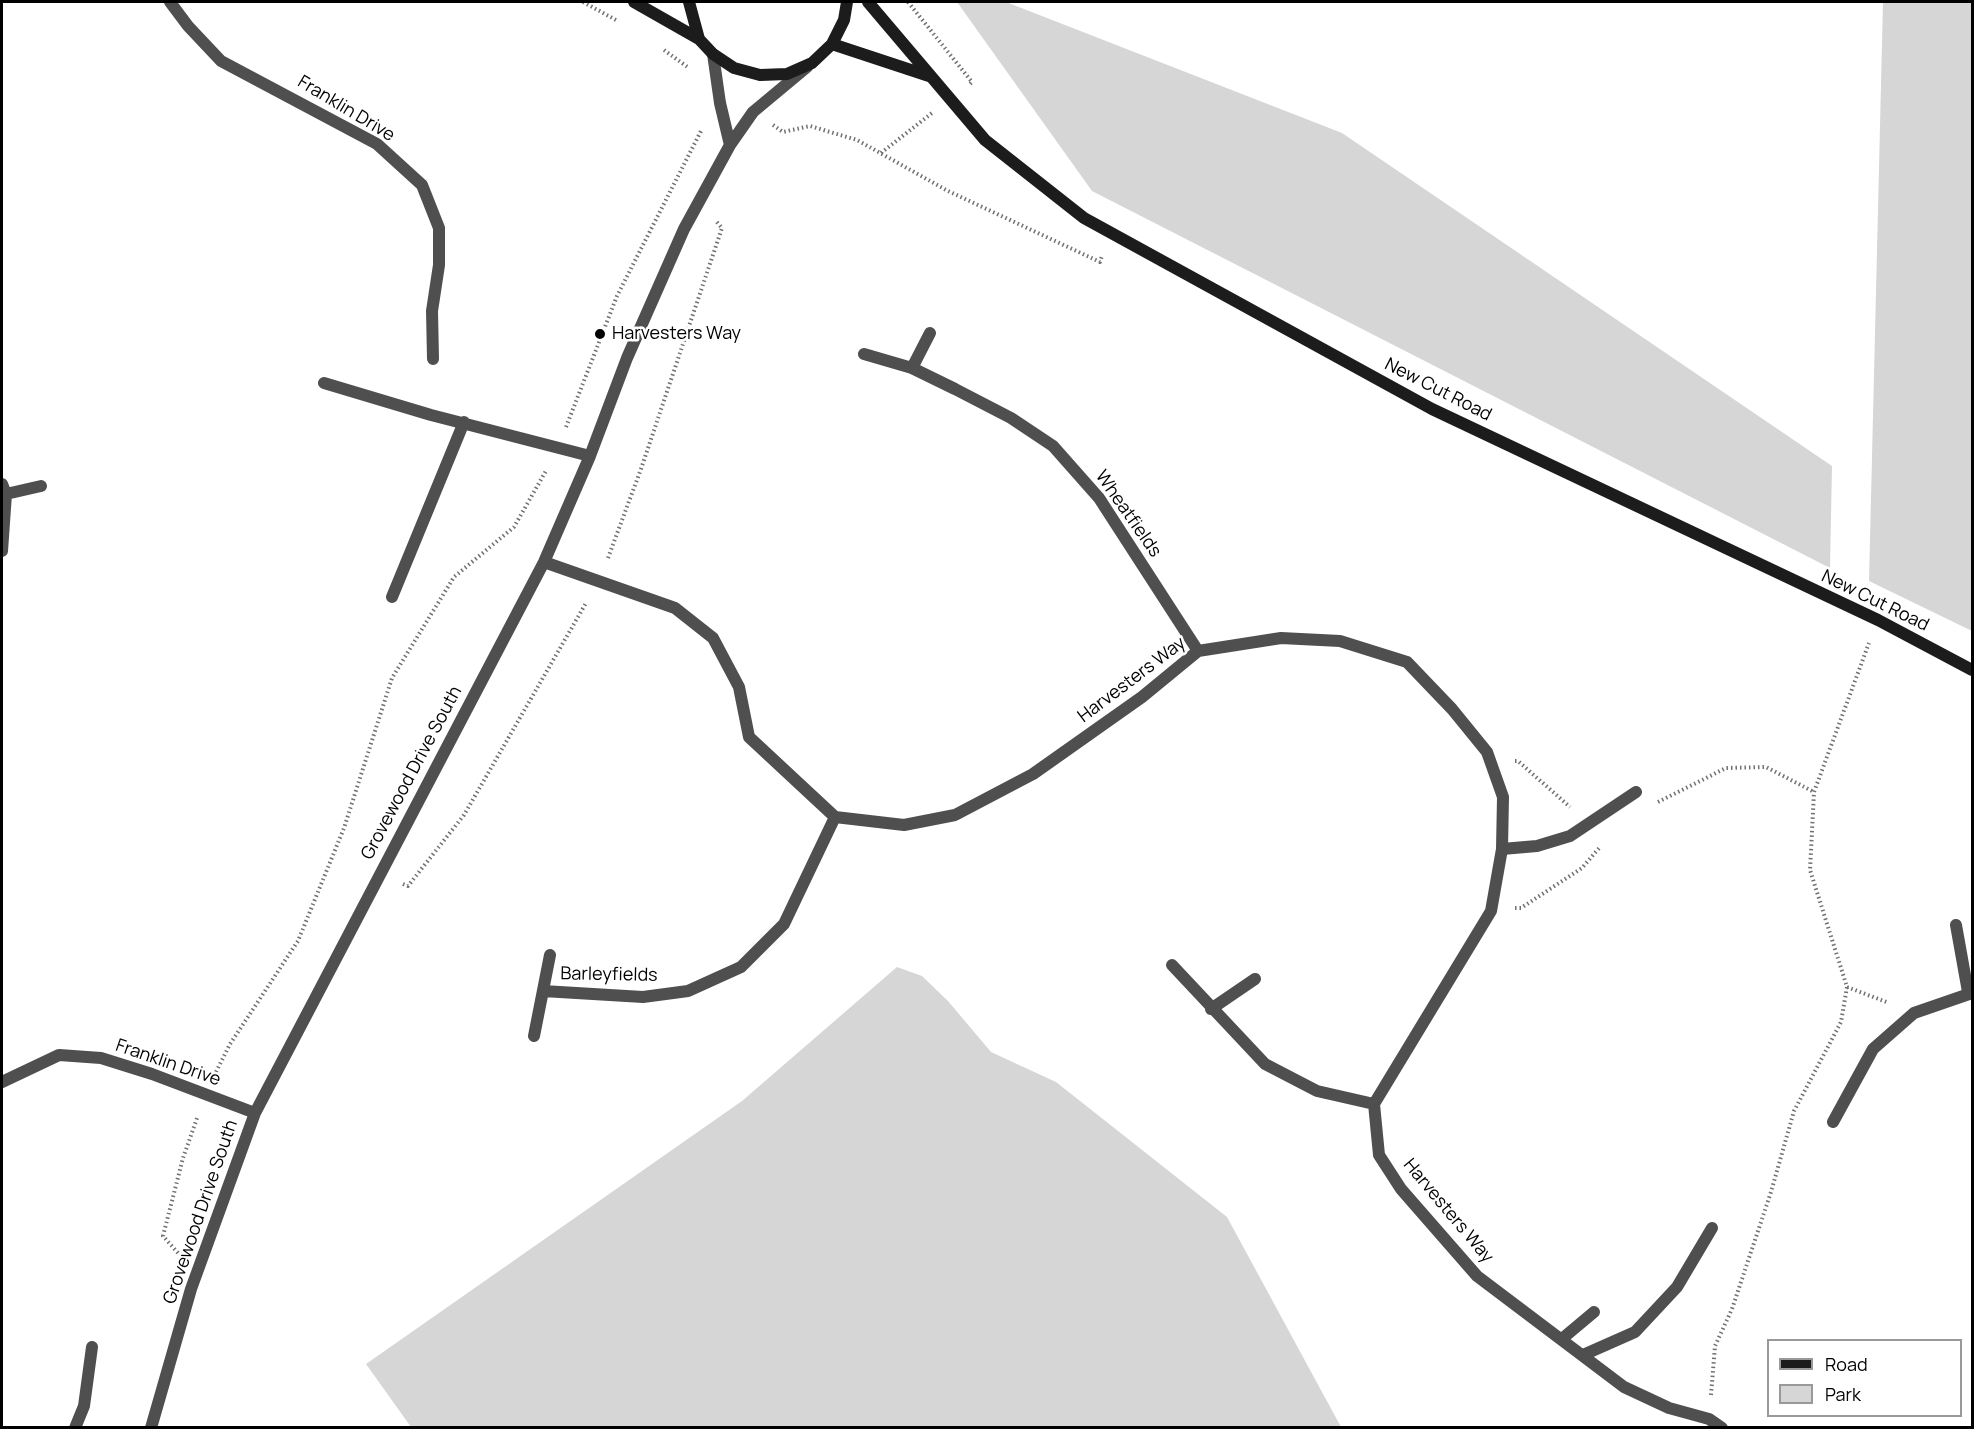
<!DOCTYPE html>
<html>
<head>
<meta charset="utf-8">
<style>
  body { margin:0 }
  #map { position:relative; width:1974px; height:1429px; overflow:hidden; background:#fff; font-family:Manrope,sans-serif }
  canvas { display:block }
  .frame { position:absolute; inset:0; border:3px solid #000; pointer-events:none }
  .legend { position:absolute; left:1767px; top:1339px; width:195px; height:78px; box-sizing:border-box; background:#fff; border:2px solid #999; margin:0; padding:8px 10px; list-style:none; font-size:18px; color:#000 }
  .legend li { display:flex; align-items:center; gap:12px; height:30px }
  .legend b { width:30px; border:2px solid #999 }
</style>
</head>
<body>
<div id="map">
<canvas width="1974" height="1429"></canvas>
<div class="frame"></div>
<ul class="legend">
<li><b style="height:8px;background:#1c1c1c"></b>Road</li>
<li><b style="height:16px;background:#d6d6d6"></b>Park</li>
</ul>
</div>
<script>
const ctx = document.querySelector('canvas').getContext('2d');
ctx.lineJoin = 'round';
function fillPath(path, color) {
  ctx.fillStyle = color;
  ctx.fill(path, 'evenodd');
}
function poly(rows) {
  const path = new Path2D();
  for (const r of rows) {
    path.moveTo(r[0], r[1]);
    for (let i = 2; i < r.length; i += 2) path.lineTo(r[i], r[i + 1]);
  }
  return path;
}
function stroke(path, color, width, dash) {
  ctx.strokeStyle = color;
  ctx.lineWidth = width;
  ctx.lineCap = dash ? 'butt' : 'round';
  ctx.setLineDash(dash || []);
  ctx.stroke(path);
}
function drawText(font, color, halo, rows, align = 'center') {
  ctx.font = font + ' Manrope,sans-serif';
  ctx.lineWidth = 5;
  ctx.setLineDash([]);
  ctx.textBaseline = 'middle';
  ctx.strokeStyle = halo;
  ctx.fillStyle = color;
  for (const [text, x, y, turn = 0] of rows) {
    ctx.save();
    ctx.translate(x, y);
    ctx.rotate((+turn || 0) * Math.PI / 180);
    ctx.textAlign = isNaN(turn) ? turn : align;
    if (halo) ctx.strokeText(text, 0, 0);
    ctx.fillText(text, 0, 0);
    ctx.restore();
  }
}
const green = poly([
  [957,2,1006,2,1342,133,1832,466,1830,568,1092,191],
  [1883,2,1972,2,1972,631,1869,581],
  [897,967,922,976,948,1001,991,1052,1056,1082,1227,1217,1341,1427,411,1427,366,1364,742,1101]
]);
const path = poly([
  [583,2,616,20],
  [908,2,972,82,969,85],
  [664,50,689,68],
  [773,125,783,132,810,126,857,140,948,191,1100,262,1102,256],
  [881,153,932,113],
  [566,427,617,296,701,131],
  [608,558,641,469,722,228,716,221],
  [1515,761,1518,761,1570,807],
  [1658,802,1726,768,1766,767,1814,792],
  [403,884,408,886,464,815,586,603],
  [1515,908,1521,908,1582,868,1600,847],
  [1847,987,1889,1003],
  [216,1072,230,1044,298,941,344,828,392,678,454,577,514,527,547,469],
  [178,1253,163,1236,183,1158,197,1118],
  [1711,1395,1715,1346,1732,1309,1771,1192,1794,1111,1841,1022,1847,987,1810,870,1814,792,1869,643]
]);
const lane = poly([
  [1502,849,1537,846,1570,836,1636,792],
  [1583,1355,1635,1332,1677,1287,1712,1228],
  [75,1428,84,1406,92,1347]
]);
const street = poly([
  [170,2,188,26,221,61,377,144,422,185,439,228,439,265,432,311,433,359],
  [713,54,720,103,730,145],
  [864,354,912,368,955,389,1011,418,1053,446,1099,498,1198,651],
  [912,368,930,333],
  [324,383,431,415,590,456],
  [2,484,6,494,2,551],
  [6,494,41,486],
  [544,562,675,608,713,638,739,687,749,737,835,817,904,825,955,815,1033,774,1142,697,1198,651,1281,638,1340,641,1407,662,1452,709,1487,752,1503,797,1502,849,1491,911,1374,1104,1379,1155,1401,1189,1477,1276,1624,1387,1669,1408,1709,1419,1722,1428],
  [392,597,464,422],
  [1956,925,1968,992],
  [1172,965,1265,1064,1317,1091,1374,1104],
  [543,991,643,997,688,991,741,967,784,924,835,817],
  [1211,1009,1255,979],
  [534,1036,550,955],
  [2,1082,59,1055,101,1058,152,1074,255,1113],
  [1833,1122,1873,1049,1914,1013,1972,993],
  [1563,1338,1594,1312],
  [151,1428,191,1289,255,1113,544,562,590,456,627,358,684,229,730,145,753,112,807,67]
]);
const secondary = poly([
  [634,2,699,39],
  [689,2,699,39,713,54,734,68,760,75,787,74,812,63,832,44,844,20,847,2],
  [868,2,985,140,1084,218,1432,409,1878,620,1972,670],
  [832,44,929,76]
]);
const markers = [
  [600,334,6,"#000"]
];
const streetNames = [
  ["Franklin Drive",346,109,31],
  ["New Cut Road",1438,390,27],
  ["Wheatfields",1128,514,55],
  ["New Cut Road",1875,601,26],
  ["Harvesters Way",1132,680,-37],
  ["Grovewood Drive South",412,773,-62],
  ["Barleyfields",609,975,1],
  ["Franklin Drive",168,1063,19],
  ["Harvesters Way",1448,1211,50],
  ["Grovewood Drive South",201,1212,-71]
];
const poiNames = [
  ["Harvesters Way",612,334]
];
fillPath(green, '#d6d6d6');
stroke(path, '#717171', 4, [1.5, 3]);
stroke(lane, '#4f4f4f', 12);
stroke(street, '#4f4f4f', 12);
stroke(secondary, '#1c1c1c', 12);
for (const [x, y, r, color] of markers) {
  const dot = new Path2D();
  dot.arc(x, y, r, 0, 2 * Math.PI);
  ctx.fillStyle = color;
  ctx.fill(dot);
  stroke(dot, '#fff', 2);
}
drawText('18px', '#000', '#fff', streetNames);
drawText('18px', '#000', '#fff', poiNames, 'left');
</script>
</body>
</html>
